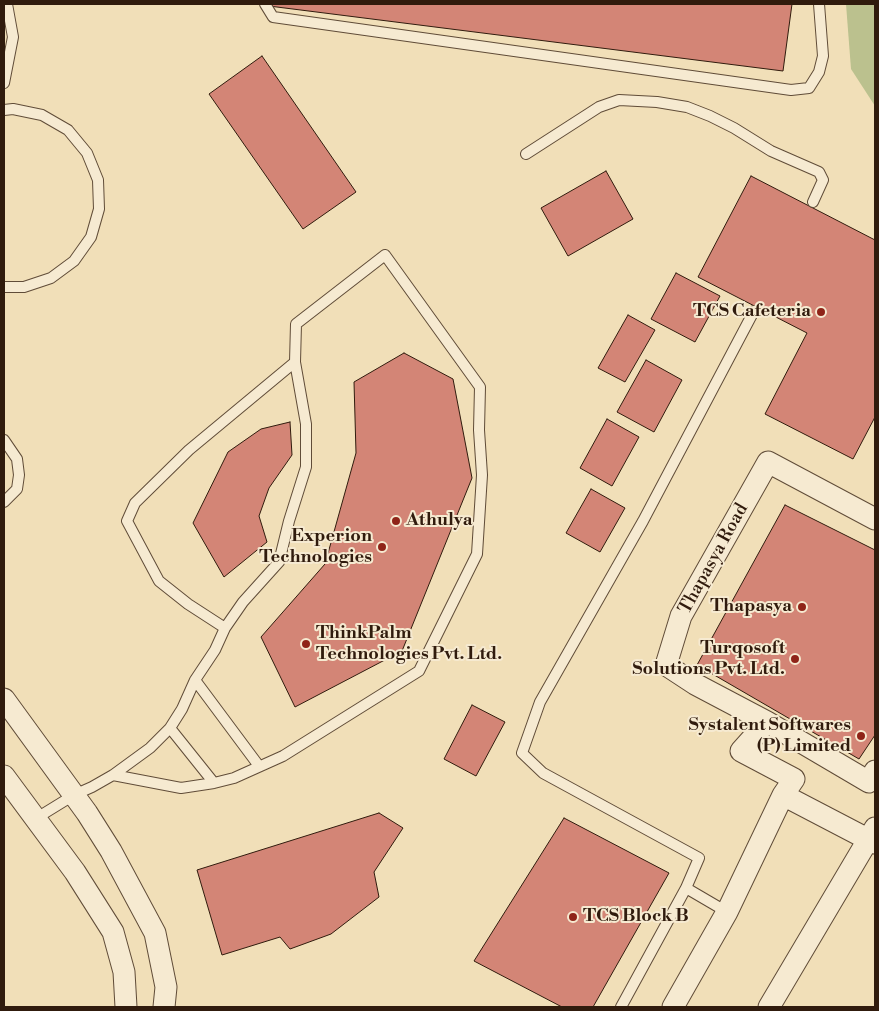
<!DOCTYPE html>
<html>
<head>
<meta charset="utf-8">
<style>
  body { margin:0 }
  #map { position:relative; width:879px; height:1011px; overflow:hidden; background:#f1dfb8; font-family:"Libre Bodoni",serif }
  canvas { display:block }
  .frame { position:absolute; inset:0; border:5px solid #301b0d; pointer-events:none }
</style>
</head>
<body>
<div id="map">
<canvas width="879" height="1011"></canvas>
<div class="frame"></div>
</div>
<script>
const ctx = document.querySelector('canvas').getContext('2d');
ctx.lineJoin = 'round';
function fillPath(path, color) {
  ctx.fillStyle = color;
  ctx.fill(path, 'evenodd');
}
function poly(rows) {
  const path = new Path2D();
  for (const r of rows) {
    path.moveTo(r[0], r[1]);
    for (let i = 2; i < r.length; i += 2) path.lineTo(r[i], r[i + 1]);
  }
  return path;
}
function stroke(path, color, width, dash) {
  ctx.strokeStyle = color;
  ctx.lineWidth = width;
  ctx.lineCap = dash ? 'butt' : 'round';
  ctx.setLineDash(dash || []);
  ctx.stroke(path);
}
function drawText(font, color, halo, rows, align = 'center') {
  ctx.font = font + ' "Libre Bodoni",serif';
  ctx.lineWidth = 4;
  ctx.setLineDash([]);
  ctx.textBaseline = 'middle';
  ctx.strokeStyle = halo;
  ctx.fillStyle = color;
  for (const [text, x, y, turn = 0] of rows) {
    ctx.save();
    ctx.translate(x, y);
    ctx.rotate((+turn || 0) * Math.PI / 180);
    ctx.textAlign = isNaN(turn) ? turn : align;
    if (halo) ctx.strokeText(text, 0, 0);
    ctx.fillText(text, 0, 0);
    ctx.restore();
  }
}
const green = poly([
  [846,4,875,4,875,106,851,69]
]);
const building = poly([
  [270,4,792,4,783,71,269,6,270,4],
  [262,56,356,192,303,229,209,94,262,56],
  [606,171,633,219,568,256,541,208,606,171],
  [751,176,875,240,875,417,853,459,765,414,807,333,698,277,751,176],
  [676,273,720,296,695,342,651,319,676,273],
  [628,315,655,330,625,382,598,368,628,315],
  [404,353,453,379,472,478,402,651,295,707,261,637,325,564,356,453,354,382,404,353],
  [646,360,682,380,654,432,617,412,646,360],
  [607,419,639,437,612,486,580,468,607,419],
  [290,422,292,455,269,488,259,516,267,542,224,577,193,523,228,452,261,429,290,422],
  [591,489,625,508,600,552,566,533,591,489],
  [785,505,875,550,875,735,859,759,697,665,785,505],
  [472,705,505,722,476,776,444,759,472,705],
  [379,813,403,828,374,872,379,897,331,934,290,949,280,937,222,955,197,870,379,813],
  [564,818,669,873,593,1007,562,1007,474,961,564,818]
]);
const service = poly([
  [265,4,273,17,791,90,809,88,819,72,823,56,819,4],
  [4,83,13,37,7,4],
  [4,110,13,109,42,115,68,130,87,153,98,180,99,209,91,237,74,261,51,278,24,287,4,287],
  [526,154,599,107,619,100,657,102,687,107,710,116,734,128,771,151,819,172,823,180,813,202],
  [4,440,17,459,19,475,17,489,4,502],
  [225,628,188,604,159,581,127,521,135,503,189,450,295,362],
  [195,680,259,766],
  [170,728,214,783],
  [35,819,74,795,92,787,113,775,150,748,170,728,182,709,195,680,215,650,225,628,243,602,279,562,289,521,306,467,306,424,295,362,296,324,385,255,480,387,479,430,482,475,477,554,419,671,283,756,234,778,214,783,181,788,113,775],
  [727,912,686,888,699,858,543,773,522,753,540,702,643,521,754,311],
  [621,1007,686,888]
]);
const minor = poly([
  [875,519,768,462,681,616,666,665,695,684,767,722,869,782,875,771],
  [4,699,87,813,111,851,155,933,166,987,164,1007],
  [767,722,741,751,794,779,783,795],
  [4,776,75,872,113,932,124,972,126,1007],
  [673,1007,727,912,783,795,875,843],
  [769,1007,875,828]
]);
const markers = [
  [821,312,5,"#8f2418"],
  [396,521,5,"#8f2418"],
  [382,547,5,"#8f2418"],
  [802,607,5,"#8f2418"],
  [306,644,5,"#8f2418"],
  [795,659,5,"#8f2418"],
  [861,736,5,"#8f2418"],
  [573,917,5,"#8f2418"]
];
const poiNames = [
  ["TCS Cafeteria",811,312],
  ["Athulya",406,521,"left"],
  ["Experion",372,537],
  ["Technologies",372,558],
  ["Thapasya",792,607],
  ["ThinkPalm",316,634,"left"],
  ["Technologies Pvt. Ltd.",316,655,"left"],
  ["Turqosoft",785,649],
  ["Solutions Pvt. Ltd.",785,670],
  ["Systalent Softwares",851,726],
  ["(P) Limited",851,747],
  ["TCS Block B",583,917,"left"]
];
const streetNames = [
  ["Thapasya Road",714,559,-61]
];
fillPath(green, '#bbc18e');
fillPath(building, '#d38576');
stroke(building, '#301b0d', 1);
stroke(service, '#604c38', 12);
stroke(minor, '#604c38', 23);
stroke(service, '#f6ead1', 10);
stroke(minor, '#f6ead1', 21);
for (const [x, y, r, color] of markers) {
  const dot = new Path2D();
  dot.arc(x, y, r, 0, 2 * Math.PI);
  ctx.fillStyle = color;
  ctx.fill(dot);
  stroke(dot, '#f6ead1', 2);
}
drawText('bold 18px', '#301b0d', '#f6ead1', poiNames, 'right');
drawText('18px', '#301b0d', '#f6ead1', streetNames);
</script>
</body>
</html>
